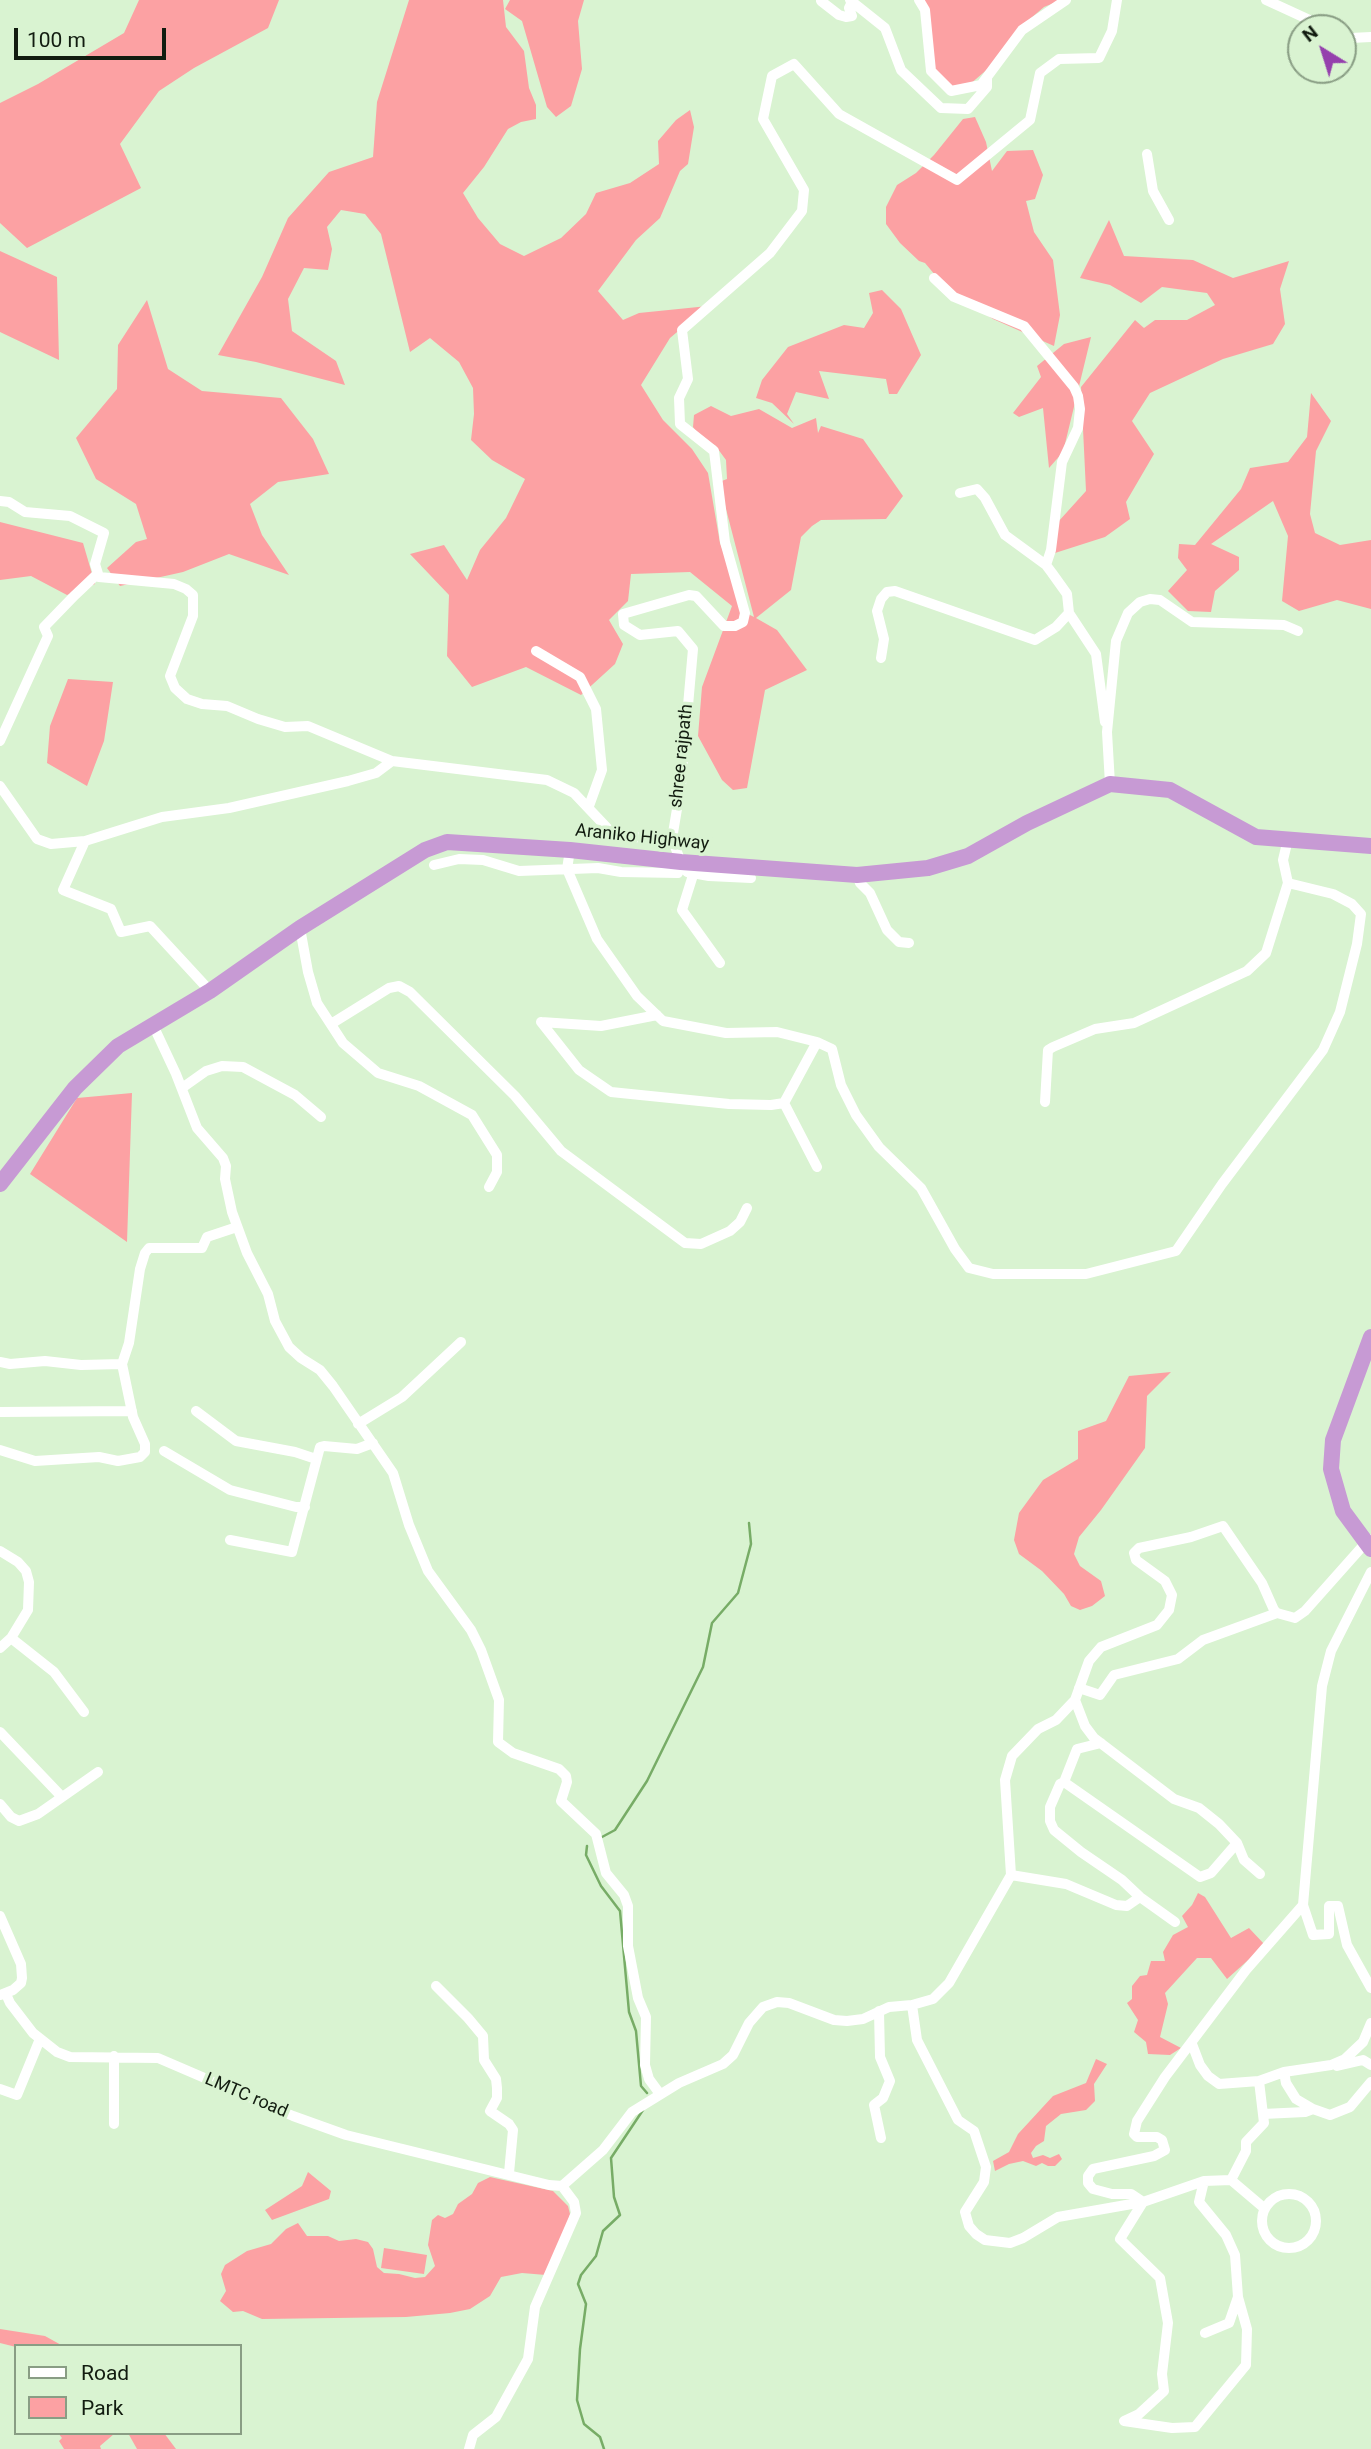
<!DOCTYPE html>
<html>
<head>
<meta charset="utf-8">
<style>
  body { margin:0 }
  #map { position:relative; width:1371px; height:2449px; overflow:hidden; background:#d9f3d1; font-family:Roboto,sans-serif }
  canvas { display:block }
  .legend { position:absolute; left:14px; top:2344px; width:228px; height:91px; box-sizing:border-box; background:#d9f3d1; border:2px solid #899d84; margin:0; padding:9px 12px; list-style:none; font-size:21px; color:#121c10 }
  .legend li { display:flex; align-items:center; gap:14px; height:35px }
  .legend b { width:35px; border:2px solid #899d84 }
  .north { position:absolute; left:1287px; top:14px; width:70px; height:70px; box-sizing:border-box; background:#d9f3d1; border:2px solid #899d84; border-radius:50%; rotate:322deg; font-size:19px; font-weight:700; line-height:28px; text-align:center; color:#121c10 }
  .north::after { content:''; display:block; margin:auto; width:24px; height:32px; background:#9540ad; clip-path:polygon(50% 0,100% 100%,50% 72%,0 100%) }
  .scale { position:absolute; left:14px; top:28px; width:152px; height:32px; box-sizing:border-box; border:4px solid #121c10; border-top:0; padding-left:9px; font-size:21px; line-height:24px; white-space:nowrap; color:#121c10; -webkit-text-stroke:5px #d9f3d1; paint-order:stroke }
</style>
</head>
<body>
<div id="map">
<canvas width="1371" height="2449"></canvas>
<ul class="legend">
<li><b style="height:9px;background:#fff"></b>Road</li>
<li><b style="height:19px;background:#fca1a3"></b>Park</li>
</ul>
<div class="north">N</div>
<div class="scale">100 m</div>
</div>
<script>
const ctx = document.querySelector('canvas').getContext('2d');
ctx.lineJoin = 'round';
function fillPath(path, color) {
  ctx.fillStyle = color;
  ctx.fill(path, 'evenodd');
}
function poly(rows) {
  const path = new Path2D();
  for (const r of rows) {
    if (r.length === 3) {
      path.moveTo(r[0] + r[2], r[1]);
      path.arc(r[0], r[1], r[2], 0, 2 * Math.PI);
      continue;
    }
    path.moveTo(r[0], r[1]);
    for (let i = 2; i < r.length; i += 2) path.lineTo(r[i], r[i + 1]);
  }
  return path;
}
function stroke(path, color, width, dash) {
  ctx.strokeStyle = color;
  ctx.lineWidth = width;
  ctx.lineCap = dash ? 'butt' : 'round';
  ctx.setLineDash(dash || []);
  ctx.stroke(path);
}
function drawText(font, color, halo, rows, align = 'center') {
  ctx.font = font + ' Roboto,sans-serif';
  ctx.lineWidth = 7;
  ctx.setLineDash([]);
  ctx.textBaseline = 'middle';
  ctx.strokeStyle = halo;
  ctx.fillStyle = color;
  for (const [text, x, y, turn = 0] of rows) {
    ctx.save();
    ctx.translate(x, y);
    ctx.rotate((+turn || 0) * Math.PI / 180);
    ctx.textAlign = isNaN(turn) ? turn : align;
    if (halo) ctx.strokeText(text, 0, 0);
    ctx.fillText(text, 0, 0);
    ctx.restore();
  }
}
const green = poly([
  [139,0,279,0,268,28,194,68,159,91,120,144,141,188,27,248,0,223,0,103,38,84,124,33],
  [409,0,503,0,506,27,524,51,529,88,536,105,536,119,521,122,508,129,484,167,463,193,478,218,500,244,524,256,561,238,586,214,596,193,630,183,659,164,658,141,676,120,690,110,694,127,688,164,680,171,660,218,636,240,598,291,623,320,639,313,708,306,670,338,641,385,663,420,692,449,708,473,720,543,746,613,754,617,719,482,727,479,726,460,715,445,704,443,693,427,694,415,711,406,731,416,759,409,792,428,816,418,818,433,821,426,863,439,903,496,886,519,821,520,812,526,801,537,791,590,756,618,777,630,807,670,765,690,747,788,733,790,722,780,698,736,702,687,732,606,690,572,631,574,628,601,609,620,623,644,615,664,581,695,526,667,472,687,447,656,449,595,410,554,444,545,467,580,480,550,506,518,525,479,492,460,471,440,474,414,473,388,459,362,430,338,410,352,381,234,365,214,341,210,327,227,332,249,328,270,304,268,288,299,292,331,336,361,345,385,256,362,218,355,262,277,288,218,329,172,373,157,377,102],
  [510,0,584,0,578,21,582,69,571,106,556,117,547,107,522,21,505,9],
  [924,0,1061,0,1044,7,1017,30,990,67,969,85,955,88,934,75],
  [975,117,986,142,992,171,1007,151,1033,150,1043,175,1035,199,1026,201,1034,232,1053,260,1060,315,1054,346,993,319,946,288,925,263,919,261,900,243,886,224,886,207,897,185,916,173,934,155,963,119],
  [1109,220,1124,256,1193,260,1233,278,1289,261,1280,289,1285,324,1273,344,1223,359,1150,393,1132,421,1154,454,1126,502,1130,519,1105,537,1055,553,1058,522,1086,491,1081,387,1135,320,1144,328,1155,320,1187,320,1215,305,1207,293,1162,287,1141,303,1110,285,1080,278],
  [0,251,57,277,59,360,0,332],
  [882,290,901,309,921,355,897,394,889,394,886,379,819,371,829,399,796,392,787,414,794,424,772,403,756,398,762,380,788,347,844,325,864,328,873,313,869,293],
  [147,300,168,369,202,391,281,398,313,439,329,474,278,482,250,504,262,535,289,575,229,554,183,572,120,586,107,568,136,542,147,539,136,504,96,479,76,438,117,389,118,345],
  [1091,337,1063,452,1049,468,1043,408,1019,417,1013,413,1041,377,1037,366,1064,344],
  [1311,393,1331,421,1316,451,1310,514,1315,533,1340,545,1371,540,1371,609,1337,600,1299,611,1282,601,1288,536,1273,501,1211,544,1239,557,1239,570,1215,591,1211,612,1188,611,1168,591,1187,570,1178,558,1179,544,1195,545,1241,489,1250,468,1288,462,1307,437],
  [0,522,83,543,95,584,67,595,31,576,0,580],
  [68,679,113,682,104,741,87,786,47,763,50,726],
  [132,1093,127,1242,30,1174,77,1098],
  [1171,1372,1147,1396,1145,1448,1101,1510,1079,1537,1074,1554,1080,1566,1101,1581,1105,1596,1092,1606,1080,1610,1071,1606,1064,1594,1042,1571,1019,1554,1014,1540,1019,1513,1043,1480,1078,1459,1078,1431,1106,1421,1129,1376],
  [1198,1893,1205,1897,1231,1938,1249,1928,1265,1945,1227,1979,1211,1958,1197,1958,1165,1993,1168,2004,1160,2037,1181,2048,1170,2055,1148,2054,1146,2042,1134,2032,1138,2020,1127,2003,1132,1999,1132,1986,1140,1976,1147,1975,1151,1961,1165,1961,1163,1952,1173,1935,1188,1927,1182,1916,1192,1905],
  [1096,2059,1107,2064,1094,2084,1095,2101,1086,2110,1061,2114,1046,2126,1044,2141,1036,2146,1031,2153,1033,2158,1043,2155,1050,2158,1059,2154,1062,2159,1055,2166,1048,2166,1042,2163,1036,2166,1023,2161,1009,2164,995,2171,993,2161,1009,2152,1018,2134,1053,2096,1086,2083],
  [308,2172,331,2191,329,2199,272,2220,265,2210,302,2186],
  [490,2177,553,2191,568,2206,570,2214,567,2225,546,2275,522,2273,501,2277,490,2296,470,2309,450,2313,406,2317,262,2319,243,2311,233,2312,220,2301,226,2291,221,2274,225,2265,247,2251,271,2244,286,2229,298,2223,307,2236,328,2236,339,2241,356,2239,368,2242,373,2249,377,2267,384,2273,399,2274,415,2278,425,2277,435,2266,428,2245,432,2220,438,2215,445,2218,453,2214,458,2204,472,2194,478,2183],
  [384,2248,427,2255,424,2274,381,2268],
  [0,2329,45,2336,63,2346,16,2347,0,2343],
  [58,2433,113,2433,114,2434,100,2446,101,2449,64,2449,59,2441,62,2438],
  [128,2433,164,2433,176,2449,137,2449]
]);
const stream = poly([
  [602,1837,615,1830,647,1781,703,1667,712,1623,738,1593,751,1544,749,1523],
  [587,1846,586,1855,601,1886,620,1911,629,2012,636,2031,641,2086,647,2093],
  [604,2449,600,2437,584,2424,577,2400,580,2349,586,2304,578,2284,581,2275,596,2256,603,2231,620,2215,614,2197,611,2158,643,2110]
]);
const minor = poly([
  [850,0,885,28,901,70,941,108,968,109,987,87,987,77,1022,30,1066,0],
  [919,0,925,10,931,71,951,91,981,85,987,77],
  [1266,0,1327,28],
  [821,1,839,15,846,17,852,16,849,8,852,2],
  [1343,35,1351,38,1371,37],
  [1147,154,1153,191,1169,220],
  [934,278,954,297,1024,326,1074,387,1078,396,1080,409,1078,428,1062,462,1051,550,1046,565],
  [0,501,9,502,25,512,70,516,104,533,95,564,99,577,174,584,186,589,193,595,193,616,170,676,175,688,187,699,202,704,227,706,258,719,285,727,308,726,392,761,547,780,574,793,610,831,631,837,672,839],
  [1069,613,1096,654,1105,722],
  [536,651,580,677,596,709,602,770,589,806],
  [881,658,884,639,877,611,881,599,887,592,895,591,1035,640,1056,627,1069,613,1067,594,1052,573,1046,565,1005,535,985,498,977,489,960,493],
  [0,741,48,636,44,627,75,595,95,576,99,577],
  [1110,784,1107,732,1116,641,1128,613,1140,602,1150,599,1160,600,1192,622,1284,625,1298,631],
  [0,786,37,839,51,844,85,841,162,817,229,808,348,781,376,773,392,761],
  [85,841,63,890,111,909,121,932,150,926,210,991],
  [570,850,567,869,597,939,637,996,663,1021,726,1033,777,1032,817,1042,784,1103,817,1167],
  [434,865,459,859,483,860,519,871,598,868,621,872,678,873,681,862,672,839,681,785,693,649,678,631,640,635,624,625,623,614,689,595,696,596,724,626,735,626,743,622,745,613,725,542,714,451,680,424,679,398,688,379,682,330,770,253,802,211,804,190,763,119,772,76,794,64,839,114,957,180,1030,120,1040,73,1059,59,1099,58,1112,31,1117,0],
  [687,872,709,876,751,878],
  [694,872,682,910,720,963],
  [857,875,860,883,870,893,887,930,899,942,909,943],
  [300,928,308,972,317,1003,343,1043,378,1073,419,1086,472,1115,497,1155,497,1172,489,1187],
  [541,1022,579,1070,611,1092,729,1104,771,1105,784,1103],
  [541,1022,601,1026,657,1015],
  [331,1024,389,988,399,986,410,992,515,1096,561,1151,685,1243,701,1244,730,1231,740,1222,747,1208],
  [153,1025,176,1074,197,1128,223,1158,226,1166,225,1179,232,1212,247,1253,268,1294,275,1321,289,1347,301,1358,320,1370,333,1386,393,1473,409,1525,428,1571,471,1630,481,1650,499,1700,498,1742,513,1753,559,1769,566,1776,567,1782,561,1801,596,1834,606,1873,624,1895,628,1906,628,1946,638,1998,646,2017,645,2065,649,2079,660,2094],
  [817,1042,832,1049,841,1085,856,1115,879,1147,921,1188,955,1249,969,1268,993,1274,1086,1274,1176,1251,1222,1184,1323,1050,1340,1012,1357,944,1361,914,1352,904,1333,894,1288,883],
  [182,1088,206,1071,222,1066,243,1067,295,1095,321,1117],
  [1045,1102,1048,1050,1053,1047,1095,1029,1134,1023,1247,971,1266,953,1288,883,1283,860,1288,839],
  [0,1362,10,1364,45,1361,81,1365,122,1364],
  [196,1411,236,1441,295,1452,316,1459],
  [0,1412,132,1411],
  [358,1424,402,1397,461,1342],
  [0,1450,35,1461,99,1457,118,1461,140,1457,145,1452,145,1444,133,1417,122,1364,129,1343,140,1269,145,1253,149,1248,202,1248,207,1237,237,1227],
  [164,1451,230,1490,296,1507,305,1507],
  [230,1540,292,1552,320,1447,324,1446,357,1449,373,1443],
  [0,1551,18,1562,26,1571,29,1582,28,1610,11,1638,54,1672,84,1712],
  [0,1648,11,1638],
  [1079,1688,1100,1695,1114,1675,1178,1659,1203,1640,1277,1613],
  [1075,1700,1085,1726,1094,1738,1174,1799,1199,1808,1219,1824,1237,1843,1244,1860,1260,1874],
  [0,1732,62,1797],
  [1101,1743,1077,1749,1064,1782,1060,1784,1050,1807,1050,1821,1054,1830,1081,1852,1122,1880,1140,1897,1175,1922],
  [1064,1782,1200,1877,1211,1873,1237,1843],
  [0,1804,11,1817,19,1821,38,1814,98,1772],
  [1011,1875,1066,1884,1116,1905,1127,1906,1140,1897],
  [1303,1905,1313,1935,1329,1934,1329,1906,1338,1906,1347,1945,1371,1988],
  [0,1916,21,1964,22,1978,21,1983,13,1990,0,1995],
  [436,1986,468,2018,483,2036,484,2060,496,2079,497,2088,497,2098,490,2111,509,2124,513,2130,509,2173],
  [6,1994,10,2003,33,2033,57,2052,70,2057,158,2058,293,2116,346,2135,549,2185,562,2186],
  [912,2005,917,2040,958,2120,974,2131,986,2167,984,2182,965,2212,969,2226,976,2234,985,2240,1010,2243,1023,2238,1058,2217,1143,2202],
  [879,2011,880,2057,890,2081,883,2098,874,2105,881,2138],
  [1192,2044,1200,2065,1208,2076,1219,2084,1259,2081,1284,2072,1331,2065,1345,2059,1363,2042,1371,2023],
  [1337,2066,1363,2060,1371,2065],
  [1284,2072,1286,2083,1296,2099,1313,2109],
  [0,2089,17,2095,40,2039],
  [1263,2114,1305,2112,1313,2109,1330,2115,1350,2107,1371,2082],
  [114,2124,114,2056],
  [1231,2180,1246,2151,1246,2142,1264,2123,1259,2081],
  [562,2186,603,2150,632,2112,679,2083,723,2064,733,2055,749,2023,763,2007,777,2002,789,2003,834,2020,847,2021,863,2019,889,2007,912,2005,933,1999,949,1983,1011,1875,1005,1780,1012,1756,1038,1729,1056,1720,1075,1700,1089,1661,1101,1647,1157,1625,1169,1610,1172,1595,1165,1581,1136,1560,1134,1553,1139,1548,1191,1537,1223,1526,1262,1583,1274,1610,1277,1613,1295,1618,1305,1611,1369,1539],
  [1289,2221,27],
  [1143,2202,1120,2239,1160,2278,1168,2323,1162,2374,1164,2391,1139,2414,1124,2421,1172,2428,1195,2427,1246,2365,1247,2329,1238,2297,1235,2255,1226,2235,1199,2202,1204,2181],
  [1264,2208,1231,2180,1204,2181,1143,2202,1131,2194,1112,2194,1093,2189,1088,2183,1088,2176,1093,2169,1154,2156,1165,2150,1162,2140,1157,2137,1137,2137,1134,2134,1137,2121,1165,2077,1246,1970,1303,1905,1322,1686,1331,1651,1371,1572],
  [1205,2333,1229,2323,1238,2297],
  [469,2449,473,2435,496,2417,528,2359,535,2307,576,2213,574,2202,562,2186]
]);
const highway = poly([
  [0,1184,75,1088,118,1046,210,991,300,928,425,850,447,842,570,850,681,862,857,875,928,868,968,856,1027,823,1110,784,1170,790,1256,837,1371,846],
  [1371,1337,1333,1440,1331,1469,1343,1511,1371,1549]
]);
const streetNames = [
  ["shree rajpath",682,756,-84],
  ["Araniko Highway",642,838,6],
  ["LMTC road",246,2096,23]
];
fillPath(green, '#fca1a3');
stroke(stream, '#77ac66', 2.5);
stroke(minor, '#fff', 10);
stroke(highway, '#c79ad4', 16);
drawText('18px', '#121c10', '#d9f3d1', streetNames);
</script>
</body>
</html>
